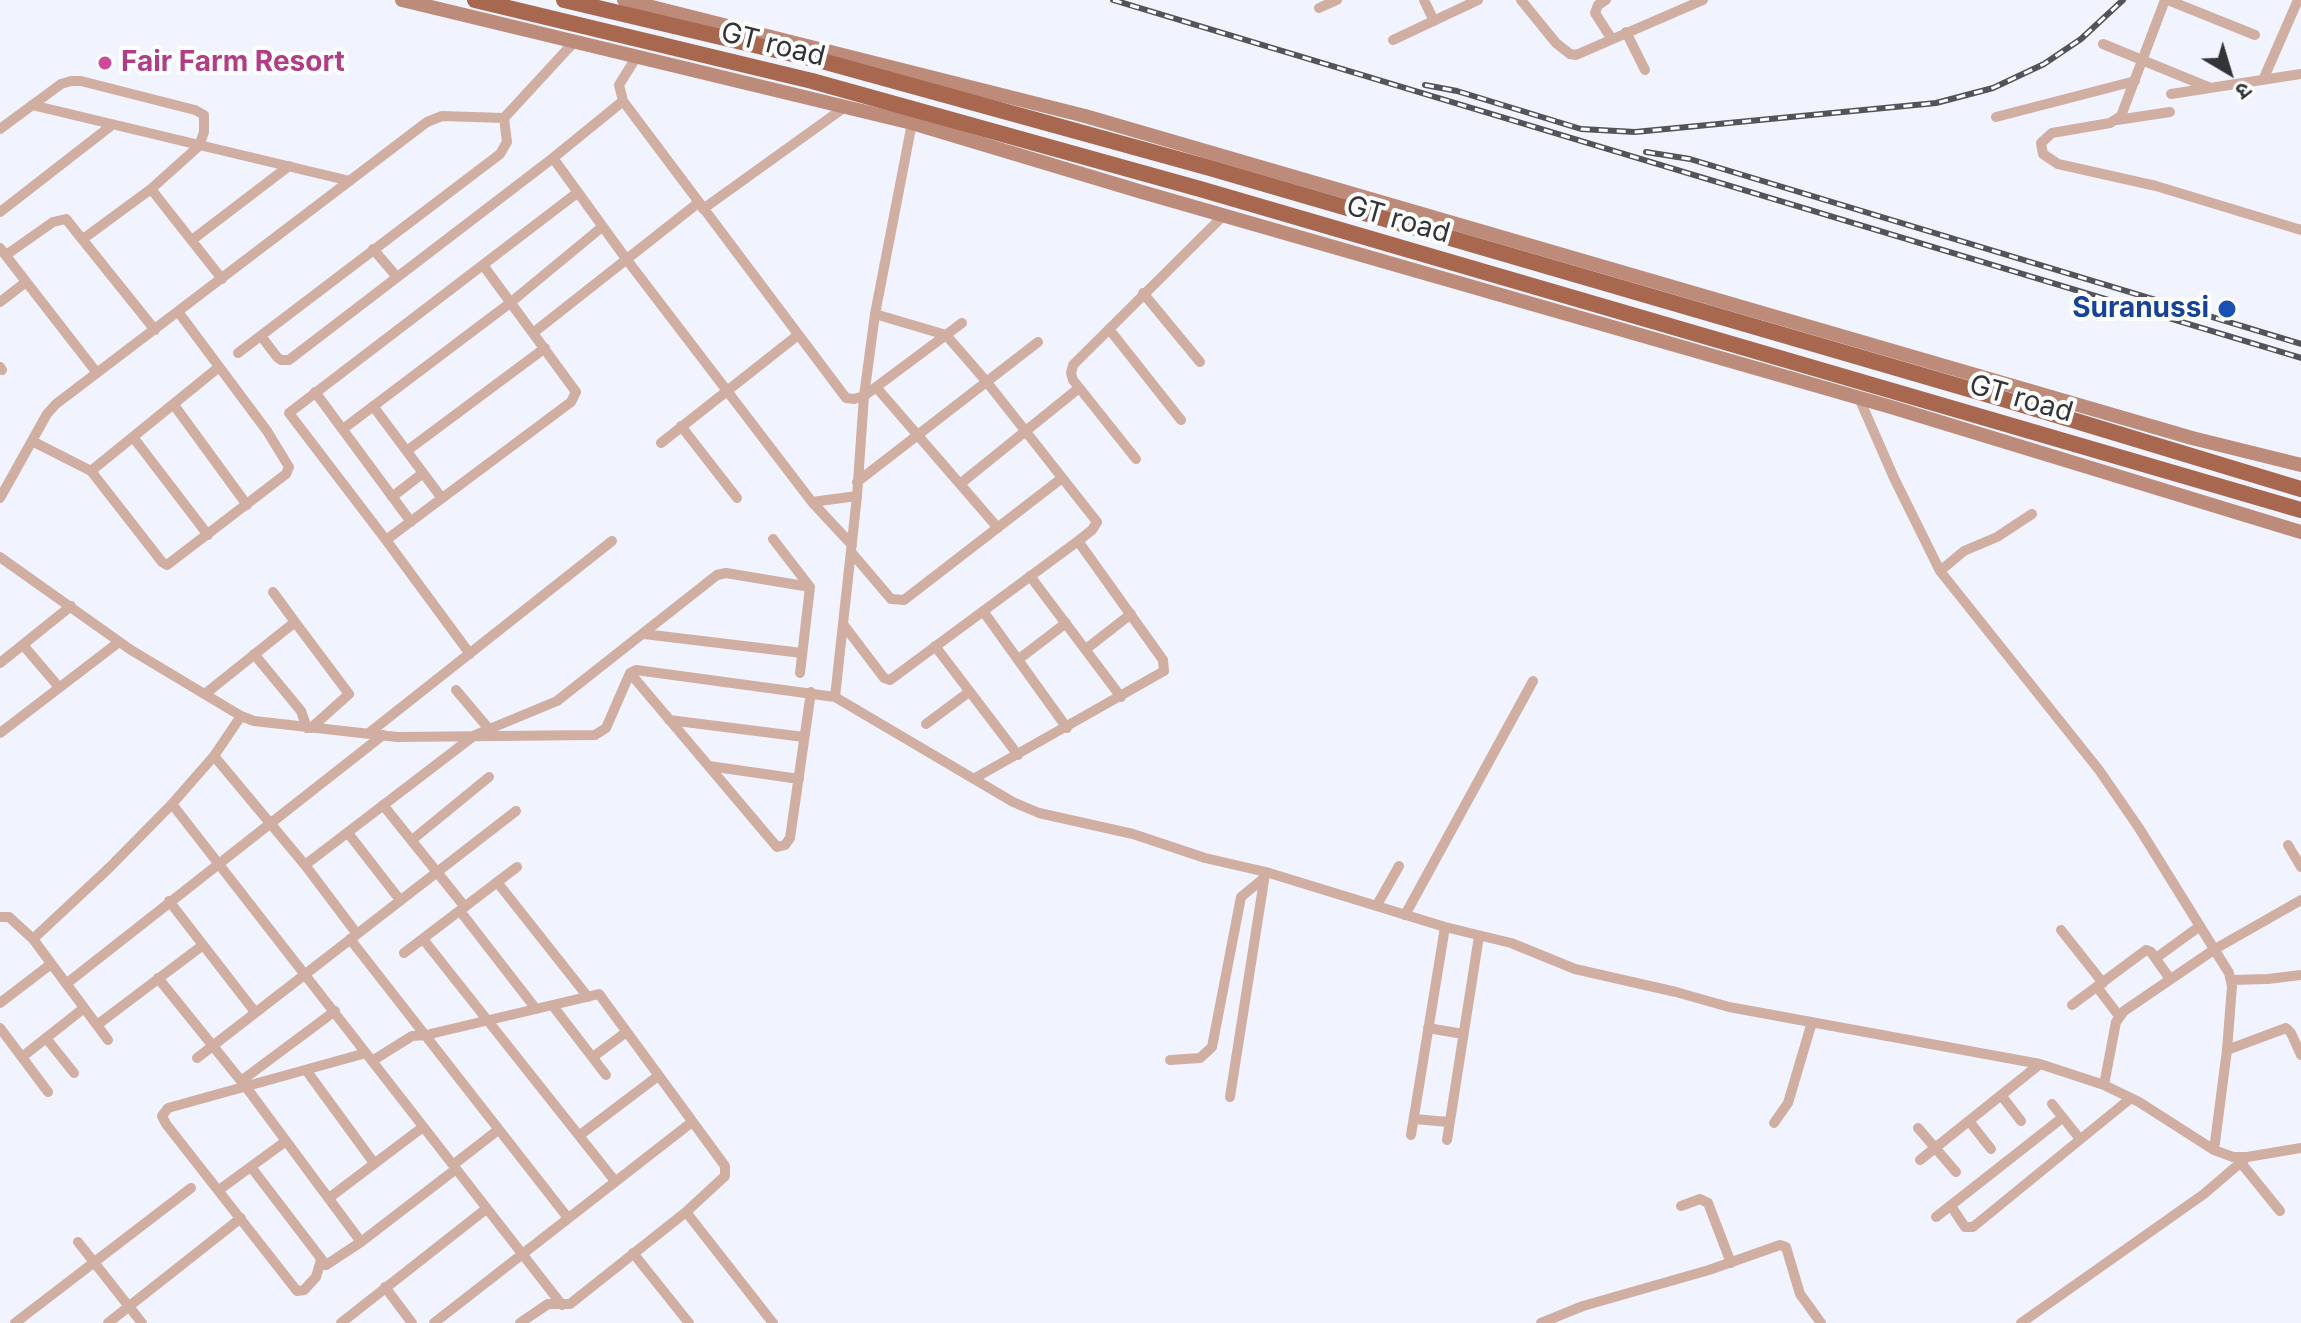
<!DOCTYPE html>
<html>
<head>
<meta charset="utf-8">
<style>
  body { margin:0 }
  #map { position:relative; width:2301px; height:1323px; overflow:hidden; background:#f1f4ff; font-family:Inter,"Noto Sans Devanagari",sans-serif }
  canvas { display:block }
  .north { position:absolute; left:2189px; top:32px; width:80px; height:80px; -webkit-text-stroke:6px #fff; paint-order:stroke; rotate:142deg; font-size:22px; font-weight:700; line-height:32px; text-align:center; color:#333438 }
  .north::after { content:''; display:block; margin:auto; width:28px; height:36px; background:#333438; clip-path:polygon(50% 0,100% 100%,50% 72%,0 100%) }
</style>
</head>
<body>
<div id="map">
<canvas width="2301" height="1323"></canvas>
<div class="north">उ</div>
</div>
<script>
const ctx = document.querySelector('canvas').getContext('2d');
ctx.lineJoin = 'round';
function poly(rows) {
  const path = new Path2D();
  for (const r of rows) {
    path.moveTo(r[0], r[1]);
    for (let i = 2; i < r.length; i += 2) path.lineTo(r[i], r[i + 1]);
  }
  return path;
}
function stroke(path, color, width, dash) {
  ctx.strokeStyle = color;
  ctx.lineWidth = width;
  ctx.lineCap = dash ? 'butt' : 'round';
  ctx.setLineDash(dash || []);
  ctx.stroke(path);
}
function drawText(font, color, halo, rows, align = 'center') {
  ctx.font = font + ' Inter,sans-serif';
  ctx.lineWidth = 8;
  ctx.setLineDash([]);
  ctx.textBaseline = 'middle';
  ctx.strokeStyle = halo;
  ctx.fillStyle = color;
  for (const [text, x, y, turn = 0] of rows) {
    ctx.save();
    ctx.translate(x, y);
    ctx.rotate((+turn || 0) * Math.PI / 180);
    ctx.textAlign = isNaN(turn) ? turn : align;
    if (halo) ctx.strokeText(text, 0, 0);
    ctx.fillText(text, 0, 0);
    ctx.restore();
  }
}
const minor = poly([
  [1424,0,1434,21],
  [1521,0,1556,43,1570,54,1576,55,1703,0],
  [1606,0,1598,5,1595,13,1611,38],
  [2165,0,2121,116,2110,123,2052,133,2041,143,2043,154,2058,164,2156,186,2301,230],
  [2168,0,2255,35],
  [1319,8,1337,0],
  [1626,32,1645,70],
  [1393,40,1478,0],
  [2103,44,2208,87],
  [637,56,619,85,623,101,846,398,854,399,864,396,962,323],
  [2263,80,2298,0],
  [2171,94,2301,74],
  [623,101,553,158,627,260,812,502,857,496],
  [32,105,350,181],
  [1996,117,2135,81],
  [2117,120,2170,112],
  [0,129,61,84,71,81,81,81,195,110,204,115,204,132,199,146,151,189,83,239],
  [151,189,222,279],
  [703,209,845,107],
  [0,212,112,125],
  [192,240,289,166],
  [0,248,97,373],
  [373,249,397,277],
  [6,255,53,222,66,219,155,330],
  [1143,293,1200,362],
  [0,302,26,282],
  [1109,329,1181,420],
  [533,333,698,203],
  [261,336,277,357,281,360,289,360,553,158],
  [238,353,500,154,507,142,504,118],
  [0,367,2,370],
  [876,387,998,528],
  [315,392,411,522],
  [1859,398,1894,478,1940,571,2099,770,2139,828,2229,973,2232,986,2227,1050,2214,1150],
  [174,405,247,505],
  [373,406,441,497],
  [681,426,737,498],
  [343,429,510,303,602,227],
  [133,437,208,535],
  [32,441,91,471,162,562,167,565,286,474,289,467,267,431,179,313],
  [661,443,798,335],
  [408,450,545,348],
  [1136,459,1073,380,1071,373,1073,365,1224,215],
  [91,471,219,367],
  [857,482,1038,342],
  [960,484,1079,388],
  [392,497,423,473],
  [0,498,47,414,56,404,427,122,442,116,504,118,575,41],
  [812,502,852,545],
  [773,539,810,587,800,673],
  [386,540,289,413,577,193],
  [851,552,891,599,904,600,1062,478],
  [0,557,131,650,241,716,254,721,397,737,595,735,606,728,630,673,636,670,835,697,1013,802,1039,813,1133,834,1205,858,1266,872,1445,927,1511,943,1575,969,1676,992,1729,1007,2040,1064,2104,1085,2139,1102,2214,1150,2233,1157,2247,1157,2204,1194,2021,1323],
  [1940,571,1964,551,1997,537,2032,514],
  [1030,576,1121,697],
  [273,592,295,622],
  [983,611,1067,728],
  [843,624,884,678,890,680,1078,541,1092,530,1097,522,986,381,946,335,875,314],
  [644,634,802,653],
  [23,645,58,686],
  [935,646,1018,755],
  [1086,649,1131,614],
  [254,654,301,711,307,728],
  [470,654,386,540,571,402,576,392,483,265],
  [1019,659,1066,623],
  [0,663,71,606],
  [630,673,777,847,785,845,790,838,811,692],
  [456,690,489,729],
  [205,694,295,622,349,694,311,728],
  [835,697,857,496,864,396,875,314,912,123],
  [669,720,804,737],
  [926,724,969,692],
  [0,733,119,642],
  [369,733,612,541],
  [214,756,305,865,357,934],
  [709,766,799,779],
  [975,778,1164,671,1163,660,1078,541],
  [172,804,562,1305],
  [383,805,465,907],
  [348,833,400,900],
  [412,840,489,777],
  [2288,845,2301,867],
  [305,865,475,735,557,701,717,575,726,573,810,587],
  [497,882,588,997],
  [169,901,255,1012],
  [1377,905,1399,866],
  [460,911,536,1009],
  [1405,915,1533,681],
  [0,917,9,917,33,939,108,1040],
  [2061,930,2103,983],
  [33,939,109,868,172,804,214,756,241,716],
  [350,939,568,1218],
  [423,939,615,1181],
  [404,953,517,867],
  [2156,958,2200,926],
  [158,978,246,1087,361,1242],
  [2231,980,2268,979,2301,975],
  [66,984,383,735],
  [2097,987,2119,1016],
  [0,1003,51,964],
  [2072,1005,2146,950,2151,952,2170,979],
  [553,1006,606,1075],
  [97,1025,203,945],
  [0,1028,48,1092],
  [1428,1028,1463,1034],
  [46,1038,74,1073],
  [2227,1050,2286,1028,2291,1033,2301,1055],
  [22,1057,84,1008],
  [593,1057,625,1033],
  [197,1058,516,811],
  [1170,1060,1200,1058,1212,1047,1241,897,1264,878],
  [372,1061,412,1036,426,1035,599,994,725,1166,725,1176,686,1212,570,1304,548,1304,520,1323],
  [306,1070,374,1163],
  [241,1081,335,1011],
  [2104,1085,2116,1022,2124,1011,2215,949,2301,900],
  [2001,1095,2021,1121],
  [1230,1097,1265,874],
  [2052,1104,2080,1139],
  [1414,1119,1449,1122],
  [1969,1121,1991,1149],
  [1774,1123,1788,1103,1812,1022],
  [1918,1128,1956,1172],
  [580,1135,658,1076],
  [1411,1135,1445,927],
  [1447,1140,1479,936],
  [2247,1157,2301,1148],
  [1920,1160,2040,1064],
  [2241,1163,2280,1211],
  [453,1165,498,1130],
  [251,1167,326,1265,361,1242,456,1169],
  [219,1190,286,1141],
  [329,1198,423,1127],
  [1681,1206,1700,1199,1708,1203,1731,1263],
  [1951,1206,1965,1227,1973,1227,2131,1098],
  [686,1212,773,1323],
  [1936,1217,2062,1118],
  [78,1242,142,1323],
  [633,1253,689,1323],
  [321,1260,316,1277,304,1290,297,1291,166,1124,162,1116,168,1108,366,1053],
  [385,1287,412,1323],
  [15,1323,191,1188],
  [108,1323,241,1218],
  [341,1323,486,1209],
  [434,1323,692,1122],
  [1541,1323,1583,1306,1709,1270,1780,1245,1786,1247,1800,1294,1821,1323]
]);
const secondary = poly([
  [402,0,912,123,1142,192,1891,407,2301,532],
  [624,0,1085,116,2192,438,2301,465]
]);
const trunk = poly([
  [475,0,812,81,1200,189,2301,510],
  [564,0,822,61,1210,168,2003,399,2301,489]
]);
const rail = poly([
  [1113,0,2301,358],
  [1425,85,1457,91,1581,129,1635,132,1936,103,1993,88,2044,64,2081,39,2123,0],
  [1646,152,1690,159,2301,344]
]);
const markers = [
  [105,63,8,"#d1479c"],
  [2227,309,10,"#1a4fb4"]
];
const streetNames = [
  ["GT road",773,45,14],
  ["GT road",1398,220,16],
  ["GT road",2021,399,16]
];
const hotelNames = [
  ["Fair Farm Resort",121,63]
];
const transitNames = [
  ["Suranussi",2209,309]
];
stroke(minor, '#d1aea2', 10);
stroke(secondary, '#bd8b79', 14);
stroke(trunk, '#a8674f', 16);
stroke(rail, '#53545a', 6);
stroke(rail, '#fff', 3, [9]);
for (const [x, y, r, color] of markers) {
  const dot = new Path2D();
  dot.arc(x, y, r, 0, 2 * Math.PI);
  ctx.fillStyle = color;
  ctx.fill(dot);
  stroke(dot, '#fff', 3);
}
drawText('28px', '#333438', '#fff', streetNames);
drawText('bold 28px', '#b23c85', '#fff', hotelNames, 'left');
drawText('bold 28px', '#164399', '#fff', transitNames, 'right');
</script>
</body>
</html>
